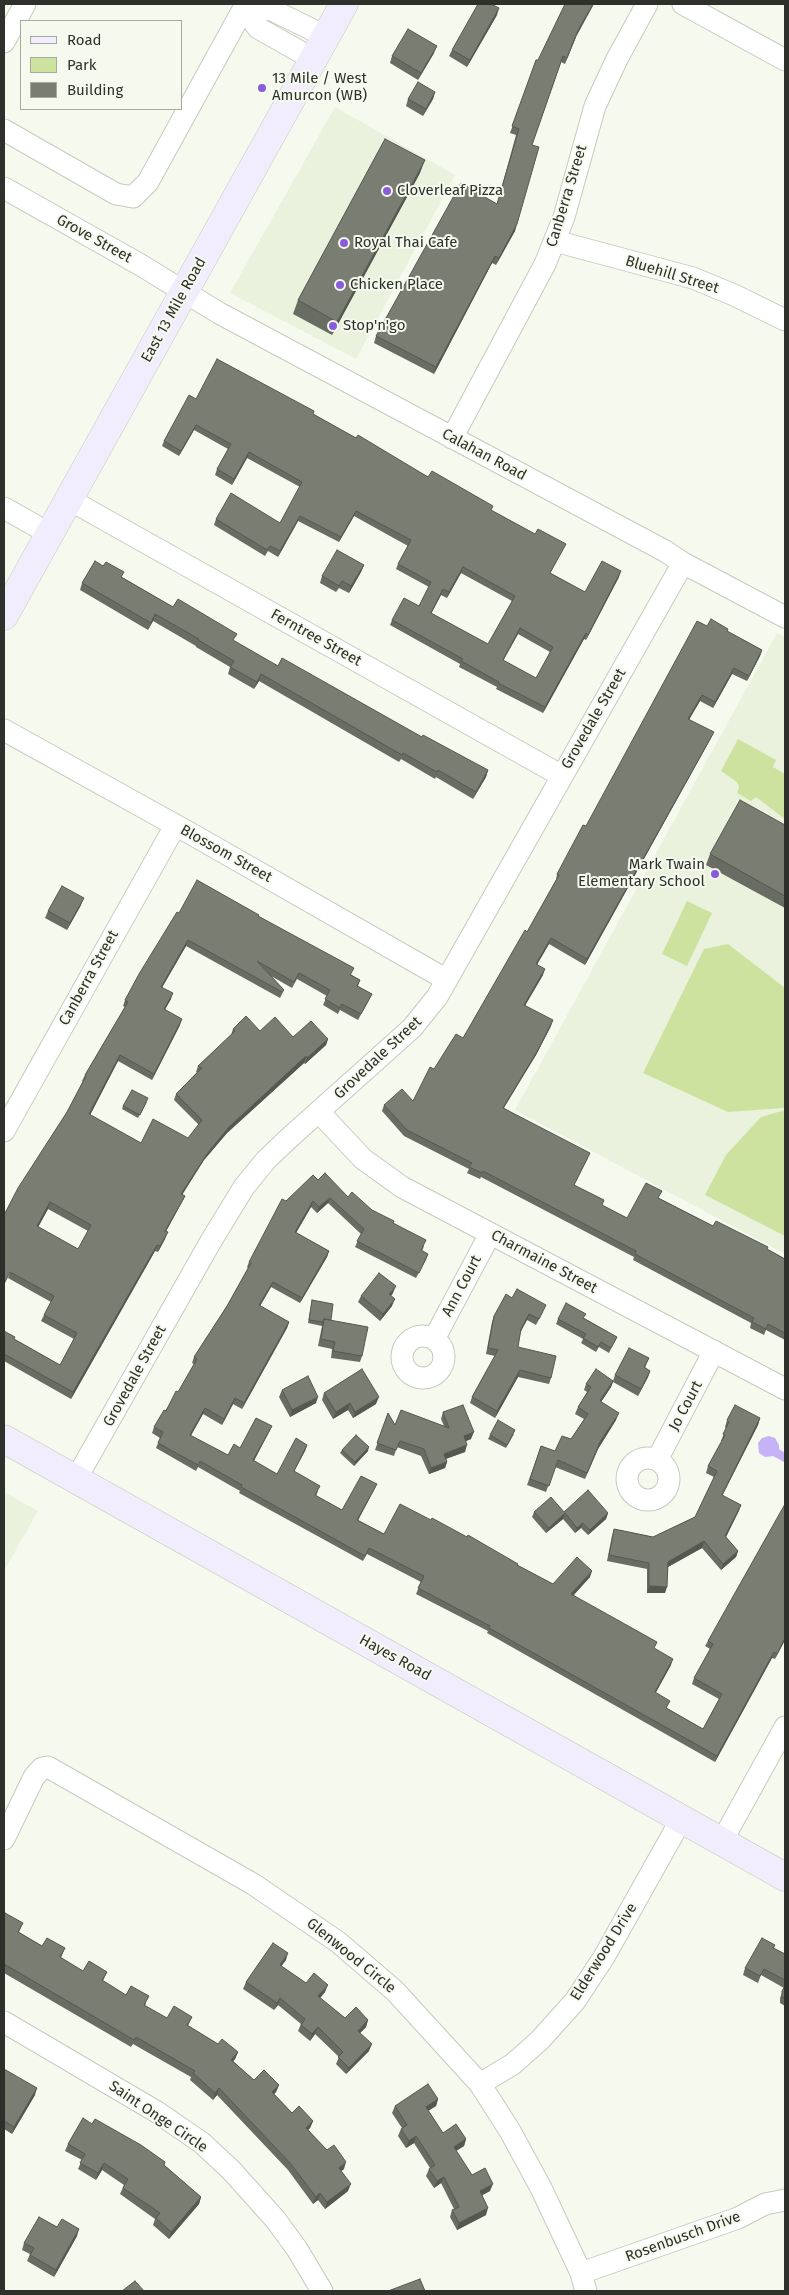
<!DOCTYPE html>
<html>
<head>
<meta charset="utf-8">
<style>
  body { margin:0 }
  #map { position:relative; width:789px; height:2295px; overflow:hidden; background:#f6faee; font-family:"Fira Sans",sans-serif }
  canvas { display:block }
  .frame { position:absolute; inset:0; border:5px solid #2e302b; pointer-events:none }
  .legend { position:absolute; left:20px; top:20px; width:162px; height:90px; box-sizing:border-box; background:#f6faee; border:1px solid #a6a9a0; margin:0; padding:6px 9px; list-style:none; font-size:15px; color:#2e302b }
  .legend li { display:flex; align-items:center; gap:10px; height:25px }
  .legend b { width:25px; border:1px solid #a6a9a0 }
</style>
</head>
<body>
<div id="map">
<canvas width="789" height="2295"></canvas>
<div class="frame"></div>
<ul class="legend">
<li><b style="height:6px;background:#f1edfc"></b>Road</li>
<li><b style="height:14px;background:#cee2a0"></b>Park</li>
<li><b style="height:14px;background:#7a7d72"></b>Building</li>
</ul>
</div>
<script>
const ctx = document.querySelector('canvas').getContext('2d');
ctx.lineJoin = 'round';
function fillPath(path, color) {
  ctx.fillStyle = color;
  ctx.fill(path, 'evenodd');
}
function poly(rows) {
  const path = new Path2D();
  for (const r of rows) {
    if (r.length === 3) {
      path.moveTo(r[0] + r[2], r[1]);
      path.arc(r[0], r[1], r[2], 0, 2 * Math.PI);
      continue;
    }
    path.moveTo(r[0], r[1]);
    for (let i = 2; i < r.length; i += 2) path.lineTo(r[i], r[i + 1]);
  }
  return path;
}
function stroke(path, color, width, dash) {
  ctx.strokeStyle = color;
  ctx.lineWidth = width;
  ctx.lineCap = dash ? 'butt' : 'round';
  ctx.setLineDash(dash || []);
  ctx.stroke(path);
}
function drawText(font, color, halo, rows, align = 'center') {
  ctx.font = font + ' "Fira Sans",sans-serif';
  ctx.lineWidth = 4;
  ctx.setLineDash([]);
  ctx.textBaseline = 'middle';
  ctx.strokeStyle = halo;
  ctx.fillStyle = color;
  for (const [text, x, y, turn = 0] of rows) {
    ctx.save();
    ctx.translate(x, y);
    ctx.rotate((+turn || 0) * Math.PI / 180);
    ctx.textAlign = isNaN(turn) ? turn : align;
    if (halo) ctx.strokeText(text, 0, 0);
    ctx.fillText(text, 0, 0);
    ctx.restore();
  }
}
const built = poly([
  [335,107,455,175,356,359,230,293],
  [777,633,785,637,785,1254,515,1110],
  [4,1492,38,1511,4,1571]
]);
const green = poly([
  [738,739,776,760,773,767,785,774,785,819,756,797,751,801,737,793,739,787,737,782,721,771],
  [687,901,712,913,687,966,662,954],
  [728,944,785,988,784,1108,728,1112,643,1073,704,949],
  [785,1110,785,1236,705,1195,726,1155,761,1117]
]);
const water = poly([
  [769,1436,775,1438,779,1445,779,1449,785,1453,784,1462,773,1456,765,1457,759,1453,758,1443,762,1438]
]);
const street = poly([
  [683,4,785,60],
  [4,42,25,4],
  [313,59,258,28,251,18,245,6,272,10,325,36],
  [4,130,116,194,133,197,148,182,246,4],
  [4,188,139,264,219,313,665,551,683,563,785,617],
  [555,241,693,278,734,295,785,320],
  [452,438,545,264,564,217,595,106,617,59,647,4],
  [70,500,562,776],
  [4,508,50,534],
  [4,730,195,836,447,980],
  [319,1112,363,1159,402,1187,785,1389],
  [4,1131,175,826],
  [423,1357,21],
  [434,1339,490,1234],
  [648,1479,21],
  [657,1460,714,1351],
  [76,1479,211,1241,244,1187,266,1160,288,1139,412,1028,437,997,683,563],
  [4,1839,34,1777,42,1768,48,1767,253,1884,338,1942,395,1991,480,2084,510,2131,541,2188,581,2273,586,2291],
  [722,1841,785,1727],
  [4,2022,157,2112,202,2143,231,2170,275,2219,297,2249,322,2291],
  [480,2084,513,2064,540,2040,575,2001,604,1957,682,1818],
  [581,2273,738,2218,765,2204,785,2200]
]);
const secondary = poly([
  [4,616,344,4],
  [4,1439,785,1877]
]);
const wall = poly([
  [497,15,467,67,449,56,452,50],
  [576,37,565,64,561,62,532,145,515,231,496,265,492,263,434,374,374,343,376,336,497,204,516,135,510,133,536,60,538,60],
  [434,53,418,80,390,63,392,56],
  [435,92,433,99,423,116,406,106,408,99],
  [420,173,332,335,293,314,298,300],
  [196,399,313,414,356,438,535,534,566,544,563,549,550,573,585,592,619,577,586,640,584,639,543,713,496,689,497,687,459,667,460,664,390,625,392,620,419,606,429,587,396,569,398,564,408,546,354,516,339,542,298,521,278,557,268,551,265,556,214,525,216,519,280,523,300,487,247,458,232,485,215,475,217,469,228,449,194,430,179,456,162,446,164,441],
  [461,573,512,601,488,644,431,614,441,595,447,598],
  [518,634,550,652,536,678,503,661],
  [364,565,361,572,349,593,339,588,336,592,320,583,322,576],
  [103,566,173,607,278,666,488,770,486,777,473,799,436,777,435,779,401,759,399,762,259,681,254,689,228,674,230,667,196,647,196,646,153,621,148,630,80,590,82,583],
  [707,626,727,631,762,650,760,656,747,681,732,674,713,708,700,701,689,719,711,738,585,965,549,944,537,964,543,975,525,1005,551,1026,536,1055,504,1108,588,1158,574,1185,604,1200,602,1205,627,1218,659,1198,713,1226,767,1249,785,1259,785,1340,766,1330,764,1335,750,1328,751,1323,633,1260,634,1257,481,1177,480,1179,467,1173,469,1169,404,1136,382,1111,384,1105,413,1101,434,1069,463,1038,527,932,556,880,557,874],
  [785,825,785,908,706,865,710,854],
  [81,905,67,930,45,918,48,911],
  [179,913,258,916,360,980,358,986,372,994,369,1000,358,1020,340,1010,338,1014,323,1005,327,996,297,979,292,988,271,976,284,990,280,998,186,946,162,987,171,999,165,1009,180,1025,152,1080,118,1061,90,1115,141,1143,188,1138,199,1125,174,1100,176,1094,197,1072,196,1072,198,1066,231,1035,233,1029,260,1031,293,1037,328,1039,326,1045,305,1064,304,1063,227,1133,204,1160,182,1194,185,1196,182,1202,166,1231,165,1239,158,1252,155,1251,71,1399,4,1361,4,1331,14,1339,60,1365,74,1339,41,1321,44,1315,51,1302,8,1278,67,1112,83,1081,82,1081,85,1075,125,1007,123,1006,125,1000],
  [48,1209,88,1231,78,1249,38,1227],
  [147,1102,138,1118,122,1109,123,1106],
  [318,1180,348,1197,372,1210,393,1223,424,1246,422,1251,428,1254,426,1260,416,1278,355,1247,361,1234,328,1203,317,1213,311,1207,296,1233,329,1251,327,1257,300,1303,271,1287,260,1306,289,1322,287,1328,242,1409,233,1404,222,1425,203,1414,190,1436,228,1455,240,1448,272,1426,269,1432,254,1461,277,1474,307,1445,305,1451,294,1471,318,1491,316,1496,342,1510,374,1490,358,1520,384,1534,517,1565,553,1584,590,1577,573,1596,654,1649,671,1665,655,1693,667,1708,703,1729,719,1699,692,1684,694,1678,710,1649,705,1646,708,1641,785,1640,775,1659,772,1658,715,1762,487,1633,488,1631,416,1594,421,1582,367,1554,363,1561,239,1493,240,1491,198,1467,196,1471,156,1448,160,1438,152,1433,154,1427,178,1392,194,1364,192,1363,194,1357,227,1306,248,1268,247,1267,249,1262,286,1201],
  [393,1293,391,1296,392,1306,380,1321,358,1302,361,1296],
  [512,1298,543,1312,536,1325,527,1320,520,1332,518,1347,551,1378,549,1384,518,1377,495,1418,470,1403,472,1397,495,1356,486,1354,492,1322,494,1316],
  [312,1300,362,1356,360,1362,331,1358,332,1349,318,1346,322,1326,308,1323],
  [584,1318,617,1337,609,1353,599,1347,596,1352,581,1343,583,1339,556,1324,558,1319],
  [649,1358,645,1368,650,1371,648,1377,638,1396,613,1382,611,1387,601,1402,616,1420,598,1449,585,1479,555,1467,546,1492,527,1485,541,1446,555,1451,571,1439,584,1419,575,1414,578,1407,587,1392,584,1390,586,1384,613,1381,615,1375],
  [282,1390,316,1403,290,1417,279,1397],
  [324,1393,376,1404,353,1418,348,1410,333,1419,322,1400],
  [443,1412,471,1439,466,1441,465,1452,446,1459,447,1462,445,1468,429,1474,421,1456,397,1447,394,1456,375,1450,388,1413,395,1425,444,1426,441,1419],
  [760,1418,758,1425,722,1496,741,1505,726,1537,738,1551,736,1557,721,1570,702,1548,668,1567,665,1593,647,1593,647,1569,607,1561,612,1536,614,1529,653,1537,695,1517,714,1477,706,1473,708,1466,722,1441,721,1441,726,1428,725,1427,727,1420],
  [514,1434,506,1448,488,1439,490,1435],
  [342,1450,368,1451,354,1466,340,1453],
  [534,1512,564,1512,608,1513,606,1519,588,1535,581,1528,575,1533,563,1519,546,1533,532,1517],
  [4,1915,23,1923,19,1932,42,1946,65,1948,61,1958,83,1971,107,1972,103,1981,126,1995,146,2003,145,2006,167,2018,192,2017,188,2026,218,2044,238,2052,235,2059,233,2061,254,2080,279,2085,276,2092,274,2094,292,2113,313,2121,310,2128,308,2130,344,2169,341,2171,348,2191,325,2209,318,2200,313,2204,288,2170,217,2095,213,2100,190,2080,191,2077,133,2044,131,2047,4,1973],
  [775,1945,774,1948,785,1954,785,2006,780,2003,780,1998,784,1988,761,1975,758,1983,743,1975,745,1968],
  [286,1960,281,1966,306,1983,325,1992,320,1998,345,2018,368,2020,366,2027,360,2033,369,2051,346,2074,336,2064,339,2057,315,2034,310,2041,298,2031,301,2024,278,2005,274,2010,243,1989,246,1982],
  [4,2069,35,2095,12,2134,4,2129],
  [438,2099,436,2106,428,2111,443,2133,466,2139,464,2146,456,2151,472,2175,490,2191,482,2195,486,2215,457,2230,450,2217,452,2210,454,2209,441,2183,434,2188,426,2176,429,2169,430,2168,414,2143,406,2148,398,2136,401,2129,402,2128,392,2113,395,2106],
  [92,2124,165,2162,164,2165,201,2197,199,2204,169,2239,153,2225,155,2219,120,2194,124,2185,102,2170,96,2180,78,2169,82,2160,65,2151,68,2144],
  [57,2227,77,2236,54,2277,27,2261,30,2254,22,2250,24,2243]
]);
const shadedWall = poly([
  [593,4,594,4,576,37,565,64,578,30],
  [499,8,497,15,467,67,470,60],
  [437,46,434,53,418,80,421,73],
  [435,92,433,99,423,116,426,109],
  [425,160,420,173,332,335,337,322],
  [517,224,515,231,496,265,499,258],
  [495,256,492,263,434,374,436,367],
  [196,425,194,430,179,456,181,451],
  [249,452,247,458,232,485,234,479],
  [356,511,354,516,339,542,341,537],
  [300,516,298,521,278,557,280,551],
  [364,565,361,572,349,593,351,586],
  [463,567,461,573,447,598,449,592],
  [621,571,619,577,586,640,588,635],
  [443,589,441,595,428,619],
  [155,614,153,621,148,630,151,623],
  [520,628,518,634,500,666,503,660],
  [586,633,584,639,543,713,545,707],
  [762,650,760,656,747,681,749,676],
  [734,668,732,674,713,708,715,702],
  [261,674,259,681,254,689,257,682],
  [702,695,700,701,686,725,688,719],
  [714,732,711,738,585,965,587,959],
  [488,770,486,777,473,799,476,792],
  [84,898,81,905,67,930,70,923],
  [551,938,549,944,534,970,536,964],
  [188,940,186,946,159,993,161,987],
  [545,969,543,975,522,1011,524,1005],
  [173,993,171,999,162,1015,164,1009],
  [182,1019,180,1025,152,1080,154,1074],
  [553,1020,551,1026,536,1055,500,1113,503,1108],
  [328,1039,326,1045,305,1064,307,1058],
  [120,1055,118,1061,87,1121,89,1114],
  [306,1056,304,1063,227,1133,204,1160,179,1200,181,1194,207,1154,229,1127],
  [185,1196,182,1202,163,1237,165,1231],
  [330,1198,328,1203,317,1213,319,1207],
  [313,1201,311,1207,293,1238,295,1232],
  [50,1202,48,1209,35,1233,37,1226],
  [168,1232,165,1239,158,1252,160,1246],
  [157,1245,155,1251,71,1399,73,1392],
  [329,1251,327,1257,300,1303,302,1298],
  [273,1282,271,1287,257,1311,259,1305],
  [396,1286,393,1293,387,1301,389,1294],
  [395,1299,392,1306,380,1321,383,1314],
  [529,1314,527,1320,519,1335,521,1329],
  [289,1322,287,1328,242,1409,244,1403],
  [520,1370,518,1377,495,1418,497,1411],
  [650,1371,648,1377,638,1396,641,1389],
  [613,1381,611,1387,597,1408,600,1401],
  [318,1397,316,1403,290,1417,292,1410],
  [379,1397,376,1404,353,1418,355,1412],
  [235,1398,233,1404,222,1425,224,1419],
  [350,1403,348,1410,333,1419,336,1412],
  [205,1408,203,1414,188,1441,190,1435],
  [619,1413,616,1420,598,1449,585,1479,600,1442],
  [760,1418,758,1425,719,1502,722,1495],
  [272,1426,269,1432,251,1466,253,1460],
  [474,1432,471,1439,461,1443,464,1436],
  [307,1445,305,1451,291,1477],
  [467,1445,465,1452,442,1460,444,1454],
  [369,1447,368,1451,354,1466,355,1462],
  [447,1462,445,1468,429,1474,431,1468],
  [377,1484,374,1490,355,1526,357,1520],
  [741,1505,739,1511,723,1543,725,1536],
  [565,1513,563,1519,546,1533,549,1528],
  [608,1513,606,1519,588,1535,590,1530],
  [583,1523,581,1528,575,1533,577,1528],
  [704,1541,702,1548,666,1568,668,1562],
  [738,1551,736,1557,721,1570,723,1564],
  [592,1571,590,1577,569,1600,571,1594],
  [649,1586,667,1587,665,1593,647,1593],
  [785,1638,785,1640,775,1659,777,1654],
  [774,1652,772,1658,715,1762,717,1756],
  [673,1659,671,1665,653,1698,655,1692],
  [288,1953,286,1960,277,1972,280,1965],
  [328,1985,325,1992,316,2003,318,1996],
  [280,1998,278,2005,274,2010,277,2003],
  [368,2020,366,2027,356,2037,358,2031],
  [318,2027,315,2034,310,2041,312,2034],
  [372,2044,369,2051,346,2074,349,2068],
  [238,2052,235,2059,229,2067,231,2060],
  [279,2085,276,2092,269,2099,272,2092],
  [37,2088,35,2095,12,2134,14,2127],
  [219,2088,217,2095,213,2100,215,2093],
  [438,2099,436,2106,423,2114,426,2107],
  [313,2121,310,2128,303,2135,306,2128],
  [416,2136,414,2143,406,2148,409,2141],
  [466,2139,464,2146,451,2154,454,2147],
  [346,2162,344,2169,336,2175,339,2168],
  [104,2163,102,2170,96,2180,98,2173],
  [444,2177,441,2183,434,2188,437,2181],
  [351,2184,348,2191,325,2209,327,2202],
  [493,2184,490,2191,477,2198,480,2191],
  [320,2193,318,2200,313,2204,316,2197],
  [201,2197,199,2204,169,2239,171,2232],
  [488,2208,486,2215,457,2230,459,2223],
  [79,2229,77,2236,54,2277,56,2270]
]);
const building = poly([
  [478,4,491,4,499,8,470,60,452,50,478,4],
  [565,4,593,4,578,30,567,58,563,56,532,145,539,147,517,224,499,258,495,256,436,367,376,336,461,183,497,204,519,129,512,126,536,60,538,60,565,4],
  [408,29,437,46,421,73,392,56,408,29],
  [418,82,435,92,426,109,408,99,418,82],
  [385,139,425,160,337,322,298,300,385,139],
  [217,359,314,411,313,414,356,438,358,435,428,477,432,471,493,506,491,510,535,534,538,529,566,544,550,573,585,592,602,561,621,571,588,635,586,633,545,707,498,683,499,682,461,661,463,659,392,620,404,598,419,606,431,582,398,564,411,540,356,511,341,537,300,516,280,551,270,546,267,550,216,519,231,493,280,523,302,482,249,452,234,479,217,469,231,444,196,425,181,451,164,441,189,395,196,399,217,359],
  [463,567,515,596,488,644,431,613,443,589,449,592,463,567],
  [520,628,553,647,536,678,503,660,520,628],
  [337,550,364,565,351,586,342,581,339,586,322,576,337,550],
  [95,561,103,566,106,562,124,572,121,577,173,607,178,599,237,634,233,640,278,666,282,658,422,737,423,735,488,770,476,792,438,770,437,772,403,753,402,755,261,674,257,682,230,667,234,661,198,640,199,639,155,614,151,623,82,583,95,561],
  [711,619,728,629,727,631,762,650,749,676,734,668,715,702,702,695,688,719,714,732,587,959,551,938,536,964,545,969,524,1005,553,1020,538,1050,503,1108,590,1153,574,1185,604,1200,602,1205,627,1218,646,1183,662,1191,658,1198,713,1226,716,1221,768,1247,767,1249,785,1259,785,1333,768,1324,766,1329,752,1322,754,1318,635,1254,636,1251,483,1171,482,1173,469,1167,472,1163,407,1130,384,1105,402,1089,413,1101,430,1067,434,1069,456,1034,463,1038,525,930,527,932,559,875,557,874,583,825,586,826,697,621,707,626,711,619],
  [740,800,785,825,785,896,710,854,740,800],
  [197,880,259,915,258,916,354,968,350,975,360,980,357,986,372,994,361,1014,342,1004,340,1008,325,999,330,990,299,973,294,982,257,961,284,990,282,992,188,940,161,987,173,993,164,1009,182,1019,154,1074,120,1055,89,1114,141,1143,153,1119,188,1138,202,1120,176,1094,202,1068,198,1066,235,1031,233,1029,246,1016,260,1031,275,1017,293,1037,311,1021,328,1039,307,1058,306,1056,229,1127,207,1154,181,1194,185,1196,165,1231,168,1232,160,1246,157,1245,73,1392,4,1354,4,1331,15,1337,14,1339,60,1365,77,1333,44,1315,54,1296,10,1272,4,1284,4,1215,18,1188,67,1112,86,1076,85,1075,128,1002,125,1000,139,974,177,912,179,913,197,880],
  [50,1202,91,1225,78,1249,37,1226,50,1202],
  [62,886,84,898,70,923,48,911,62,886],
  [132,1090,148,1098,140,1115,123,1106,132,1090],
  [325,1173,348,1197,352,1192,372,1210,394,1221,393,1223,426,1240,421,1250,428,1254,419,1273,357,1241,364,1229,330,1198,319,1207,313,1201,295,1232,329,1251,302,1298,273,1282,259,1305,289,1322,244,1403,235,1398,224,1419,205,1408,190,1435,228,1455,234,1444,240,1448,256,1418,272,1426,253,1460,277,1474,296,1438,307,1445,294,1471,320,1486,315,1495,342,1510,361,1476,377,1484,357,1520,384,1534,400,1504,431,1520,432,1518,467,1537,468,1535,518,1564,517,1565,553,1584,577,1557,592,1571,571,1594,657,1642,654,1648,673,1659,655,1692,670,1701,666,1708,703,1729,722,1694,694,1678,713,1644,708,1641,785,1504,785,1638,777,1654,774,1652,717,1756,489,1628,490,1626,418,1588,424,1576,369,1548,365,1556,241,1487,242,1485,200,1461,198,1465,158,1443,163,1432,154,1427,164,1410,166,1411,176,1391,178,1392,197,1359,194,1357,227,1306,251,1263,249,1262,282,1199,286,1201,313,1175,318,1180,325,1173],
  [379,1273,396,1286,389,1294,395,1299,383,1314,361,1296,379,1273],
  [517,1289,546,1305,539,1319,529,1314,521,1329,518,1347,556,1356,551,1378,520,1370,497,1411,472,1397,498,1350,488,1348,494,1316,506,1294,512,1298,517,1289],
  [312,1300,333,1304,331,1320,324,1319,323,1322,309,1320,312,1300],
  [566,1303,586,1314,583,1318,617,1337,611,1348,601,1342,598,1347,583,1338,586,1334,558,1319,566,1303],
  [324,1319,368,1327,362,1356,333,1351,335,1342,321,1339,324,1319],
  [629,1348,649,1358,644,1367,650,1371,641,1389,615,1375,629,1348],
  [362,1369,379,1397,355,1412,350,1403,336,1412,324,1393,362,1369],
  [596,1369,613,1381,600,1401,619,1413,600,1442,587,1473,558,1460,549,1486,530,1479,541,1446,555,1451,562,1436,571,1439,588,1414,578,1407,591,1387,586,1384,596,1369],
  [308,1376,318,1397,292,1410,282,1390,308,1376],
  [463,1405,474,1432,464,1436,467,1445,444,1454,447,1462,431,1468,424,1449,400,1441,396,1450,377,1443,388,1413,395,1425,401,1410,449,1428,443,1412,463,1405],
  [735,1405,760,1418,722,1495,741,1505,725,1536,738,1551,723,1564,704,1541,668,1562,667,1587,649,1586,649,1563,609,1555,614,1529,653,1537,695,1517,717,1471,708,1466,725,1435,723,1434,729,1422,727,1420,735,1405],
  [498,1420,515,1430,507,1445,490,1435,498,1420],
  [356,1435,369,1447,355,1462,342,1450,356,1435],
  [588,1490,608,1513,590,1530,583,1523,577,1528,565,1513,549,1528,534,1512,551,1497,564,1512,588,1490],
  [5,1913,23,1923,18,1932,42,1946,47,1938,65,1948,60,1957,83,1971,89,1961,107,1972,102,1980,126,1995,131,1986,149,1996,144,2005,167,2018,174,2006,192,2017,187,2025,218,2044,222,2039,238,2052,231,2060,254,2080,264,2070,279,2085,272,2092,292,2113,299,2106,313,2121,306,2128,327,2150,334,2145,346,2162,339,2168,351,2184,327,2202,320,2193,316,2197,290,2163,219,2088,215,2093,193,2073,195,2071,136,2037,134,2040,4,1964,4,1915,5,1913],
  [762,1938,775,1945,773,1948,785,1954,785,1980,764,1969,760,1976,745,1968,762,1938],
  [273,1943,288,1953,280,1965,306,1983,314,1973,328,1985,318,1996,345,2018,356,2007,368,2020,358,2031,372,2044,349,2068,338,2057,343,2052,318,2027,312,2034,301,2025,305,2019,280,1998,277,2003,246,1982,273,1943],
  [785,1986,785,1998,782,1997,782,1991,785,1986],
  [4,2069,37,2088,14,2127,4,2121,4,2069],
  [428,2084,438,2099,426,2107,443,2133,456,2124,466,2139,454,2147,472,2175,485,2168,493,2184,480,2191,488,2208,459,2223,452,2210,459,2207,444,2177,437,2181,429,2169,435,2165,416,2136,409,2141,401,2129,407,2125,395,2106,428,2084],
  [83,2118,92,2124,95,2119,141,2145,165,2162,164,2165,201,2197,171,2232,156,2218,160,2213,123,2188,128,2179,104,2163,98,2173,80,2163,85,2154,68,2144,83,2118],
  [39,2217,57,2227,62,2219,79,2229,56,2270,30,2255,34,2248,24,2243,39,2217],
  [420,2279,425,2291,388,2291,420,2279],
  [135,2281,144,2291,122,2291,135,2281]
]);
const markers = [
  [262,88,5,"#895dd7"],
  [387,191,5,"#895dd7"],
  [344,243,5,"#895dd7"],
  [340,285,5,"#895dd7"],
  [333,326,5,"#895dd7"],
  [715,874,5,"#895dd7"]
];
const poiNames = [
  ["13 Mile / West",272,79],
  ["Amurcon (WB)",272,96],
  ["Cloverleaf Pizza",397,191],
  ["Royal Thai Cafe",354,243],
  ["Chicken Place",350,285],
  ["Stop'n'go",343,326],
  ["Mark Twain",705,865,"right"],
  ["Elementary School",705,882,"right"]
];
const streetNames = [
  ["Canberra Street",567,196,-73],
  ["Grove Street",94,239,29],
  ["Bluehill Street",672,275,17],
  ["East 13 Mile Road",174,310,-61],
  ["Calahan Road",484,455,28],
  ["Ferntree Street",316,638,29],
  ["Grovedale Street",594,719,-60],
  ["Blossom Street",226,854,29],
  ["Canberra Street",89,978,-61],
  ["Grovedale Street",378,1058,-43],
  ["Charmaine Street",544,1262,28],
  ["Ann Court",462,1286,-62],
  ["Grovedale Street",135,1376,-61],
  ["Jo Court",686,1406,-62],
  ["Hayes Road",395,1658,29],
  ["Elderwood Drive",604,1952,-58],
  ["Glenwood Circle",351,1956,39],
  ["Saint Onge Circle",158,2117,34],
  ["Rosenbusch Drive",683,2237,-20]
];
fillPath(built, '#eaf1dd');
fillPath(green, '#cee2a0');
fillPath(water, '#c6b3f7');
stroke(street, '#c6cabe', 23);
stroke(secondary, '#c6cabe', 29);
stroke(street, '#fff', 21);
stroke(secondary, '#f1edfc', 28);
fillPath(wall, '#696c62');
fillPath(shadedWall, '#555850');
fillPath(building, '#7a7d72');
stroke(building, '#555850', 1);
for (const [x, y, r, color] of markers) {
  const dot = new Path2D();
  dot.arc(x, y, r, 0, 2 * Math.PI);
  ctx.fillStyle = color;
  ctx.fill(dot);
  stroke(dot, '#f6faee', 2);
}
drawText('15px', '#2e302b', '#f6faee', poiNames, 'left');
drawText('15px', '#2e302b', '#f6faee', streetNames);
</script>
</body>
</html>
